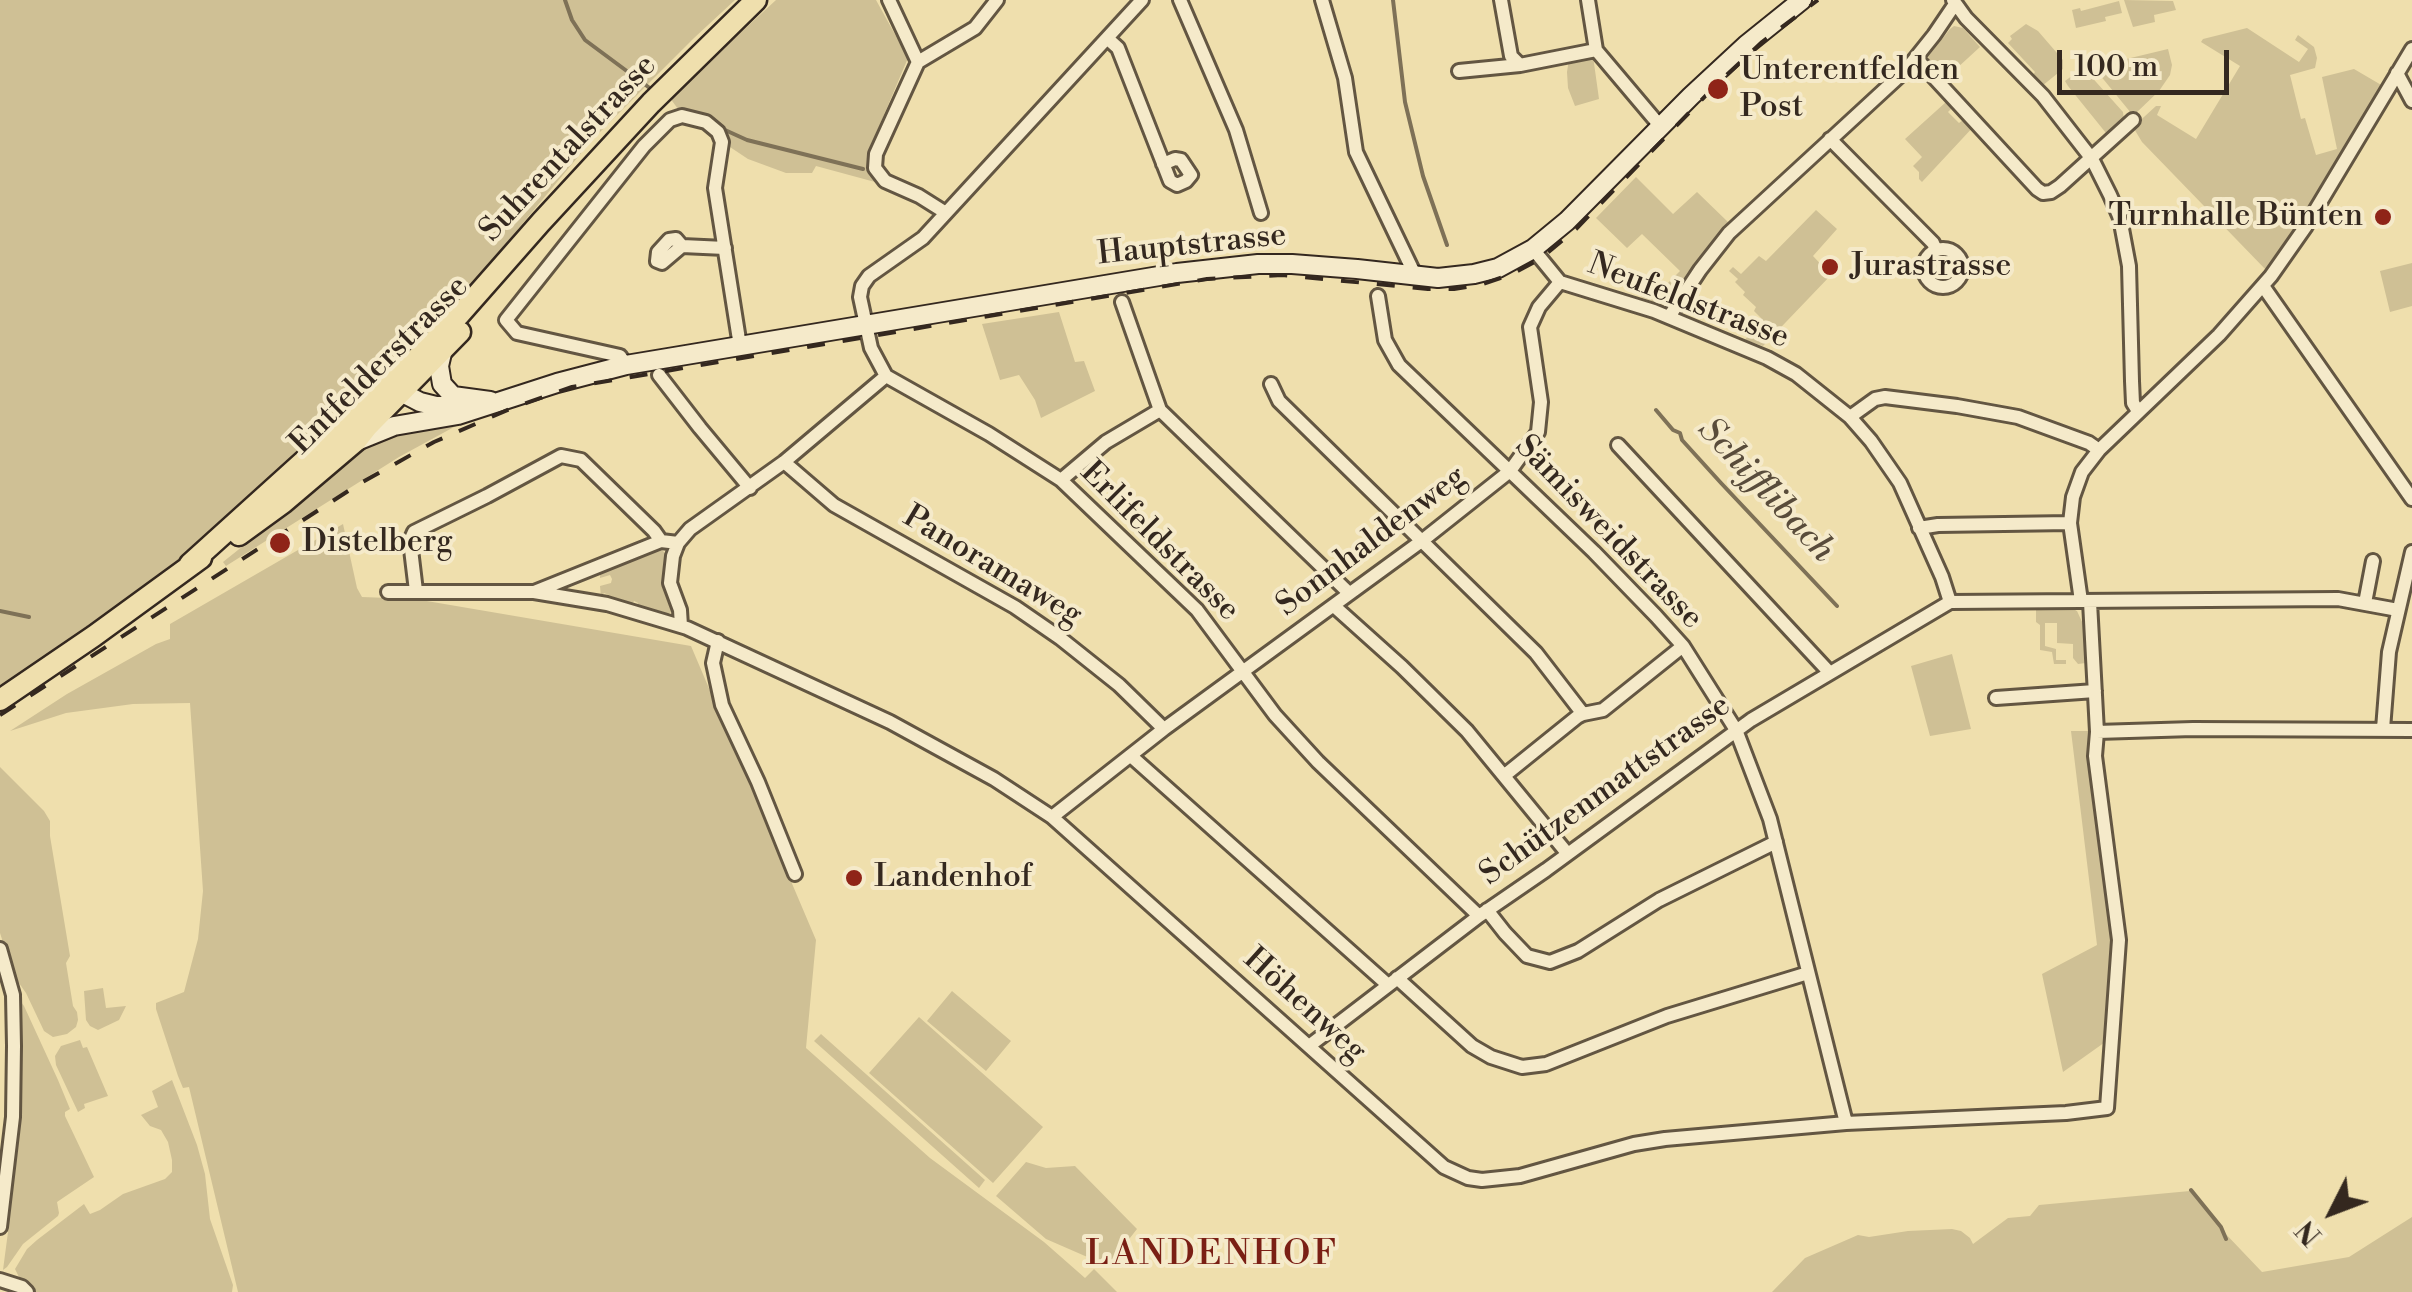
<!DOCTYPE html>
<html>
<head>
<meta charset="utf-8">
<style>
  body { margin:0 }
  #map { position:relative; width:2412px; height:1292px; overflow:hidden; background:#efdfad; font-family:"Libre Bodoni",serif }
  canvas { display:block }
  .north { position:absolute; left:2282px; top:1162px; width:100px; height:100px; -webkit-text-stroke:8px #f5eaca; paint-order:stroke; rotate:228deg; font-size:28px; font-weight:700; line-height:40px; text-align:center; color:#34281f }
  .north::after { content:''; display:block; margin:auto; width:35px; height:45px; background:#34281f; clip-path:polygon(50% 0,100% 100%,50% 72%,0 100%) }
  .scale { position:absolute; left:2057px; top:50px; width:172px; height:45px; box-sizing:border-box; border:5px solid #34281f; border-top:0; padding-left:12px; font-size:30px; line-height:35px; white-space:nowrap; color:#34281f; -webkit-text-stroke:8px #f5eaca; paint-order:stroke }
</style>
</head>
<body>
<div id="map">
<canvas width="2412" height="1292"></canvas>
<div class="north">N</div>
<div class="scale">100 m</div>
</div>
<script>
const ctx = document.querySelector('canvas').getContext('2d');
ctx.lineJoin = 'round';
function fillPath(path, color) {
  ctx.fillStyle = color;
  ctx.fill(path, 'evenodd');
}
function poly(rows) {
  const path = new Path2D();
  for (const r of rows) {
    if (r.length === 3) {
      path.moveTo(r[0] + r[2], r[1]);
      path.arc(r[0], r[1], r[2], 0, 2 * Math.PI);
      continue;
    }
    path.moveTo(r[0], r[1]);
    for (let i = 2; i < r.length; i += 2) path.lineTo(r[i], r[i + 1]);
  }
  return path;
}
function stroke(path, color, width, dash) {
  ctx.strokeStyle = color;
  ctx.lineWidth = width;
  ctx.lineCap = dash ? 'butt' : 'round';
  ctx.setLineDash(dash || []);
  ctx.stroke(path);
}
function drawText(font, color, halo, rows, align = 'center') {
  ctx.font = font + ' "Libre Bodoni",serif';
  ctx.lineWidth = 8;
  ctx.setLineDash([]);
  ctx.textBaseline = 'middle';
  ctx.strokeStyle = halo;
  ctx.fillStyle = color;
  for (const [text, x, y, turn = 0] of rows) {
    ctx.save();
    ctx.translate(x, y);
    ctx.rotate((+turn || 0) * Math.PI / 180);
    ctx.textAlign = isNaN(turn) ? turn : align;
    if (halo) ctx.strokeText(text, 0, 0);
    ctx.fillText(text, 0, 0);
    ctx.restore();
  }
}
const green = poly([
  [0,0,735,0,694,38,592,140,444,318,379,385,184,557,67,648,0,691],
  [776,0,876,0,908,58,867,155,875,182,816,166,812,173,786,173,748,159,730,147,709,117,678,109,670,98],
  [2124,0,2173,1,2176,10,2154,15,2155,22,2133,27],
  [2119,1,2122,13,2105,17,2106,21,2076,28,2072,10,2080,8,2081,11],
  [2026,24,2038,31,2063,60,2063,69,2042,86,2030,79,2035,72,2008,43,2012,39,2010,36],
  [1954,26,1963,28,1980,47,1944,80,1933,68,1928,57,1950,29],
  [2247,28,2299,62,2308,49,2295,40,2298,35,2314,47,2317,58,2315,68,2290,75,2301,119,2305,118,2316,155,2337,149,2322,77,2354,69,2383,86,2300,225,2267,271,2142,142,2133,127,2156,106,2161,106,2157,115,2196,139,2240,66,2201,42,2203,39],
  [2168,49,2172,65,2170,75,2159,91,2135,114,2131,113,2095,69,2095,67,2109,64,2108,61,2117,58,2118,61],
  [1593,56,1599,99,1575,106,1568,88,1567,72,1569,59],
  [2077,72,2088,73,2123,112,2124,120,2110,138,2068,86,2065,81],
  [1937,83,1956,104,1948,112,1959,123,1967,117,1975,125,1922,182,1919,179,1919,172,1913,166,1922,157,1905,139,1946,102,1932,87],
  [1636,177,1673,214,1697,192,1728,222,1687,273,1674,296,1664,303,1657,303,1641,297,1645,288,1655,282,1662,289,1680,271,1642,234,1627,248,1596,218],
  [1816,210,1837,229,1813,256,1831,275,1763,346,1745,340,1761,318,1754,311,1756,307,1743,295,1745,292,1735,282,1738,279,1729,271,1733,267,1741,274,1759,256,1766,261],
  [2412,263,2412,306,2390,312,2380,271],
  [1059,312,1075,362,1084,361,1095,391,1041,418,1035,400,1019,375,1000,380,982,324],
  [494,411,454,427,399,457,226,566,223,562,364,449,387,436],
  [343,524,357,588,362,597,415,599,691,646,816,940,806,1048,930,1158,1044,1242,1085,1278,1094,1269,1117,1292,238,1292,189,1087,183,1088,178,1076,156,1009,156,1003,184,992,198,939,203,891,190,703,133,704,66,713,10,731,67,694,156,644,170,639,170,624],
  [661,548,666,555,665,584,673,611,668,614,660,613,637,606,638,603,634,601,632,605,608,598,609,595,604,593,601,597,600,586,611,583,612,579,610,575,600,578,600,571],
  [2036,605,2067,606,2077,611,2083,624,2086,644,2086,663,2078,664,2073,658,2073,644,2057,643,2057,623,2045,623,2045,646,2056,649,2056,660,2066,660,2066,664,2054,664,2052,652,2040,650,2040,625,2036,622],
  [1952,654,1971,729,1930,736,1911,666],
  [2071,731,2088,731,2114,933,2108,1040,2063,1072,2042,974,2097,945],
  [0,767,44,811,50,821,50,836,70,956,66,963,73,1006,77,1012,78,1020,76,1027,67,1034,53,1037,44,1031,26,993,14,976,0,933],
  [103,988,106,1008,126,1006,119,1020,98,1030,90,1026,86,1020,84,991],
  [952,991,1011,1041,986,1071,927,1021],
  [18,998,24,1006,58,1080,70,1109,65,1112,65,1116,94,1177,57,1202,59,1213,58,1216,23,1244,7,1267,3,1270,8,1232,5,1230],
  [919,1017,1043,1127,993,1183,869,1073],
  [821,1034,985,1180,979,1188,814,1041],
  [80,1040,83,1048,87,1047,108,1096,84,1104,85,1108,78,1112,56,1065,55,1056,61,1046],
  [172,1080,197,1145,205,1174,210,1219,233,1285,232,1292,36,1292,21,1281,15,1269,27,1249,37,1240,84,1204,90,1214,100,1210,123,1194,165,1179,172,1172,172,1160,168,1142,161,1130,150,1126,141,1115,158,1107,152,1091],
  [1026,1162,1046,1168,1075,1166,1137,1229,1108,1266,1046,1239,996,1196],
  [2190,1191,2221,1229,2262,1272,2349,1257,2412,1217,2412,1292,1772,1292,1805,1258,1858,1235,1869,1237,1908,1231,1952,1229,1961,1231,1970,1238,1973,1244,2008,1218,2030,1216,2039,1205]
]);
const stream = poly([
  [565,0,572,20,585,40,651,89],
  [1393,0,1405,102,1423,176,1447,245],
  [725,130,747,140,863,169],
  [1656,410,1673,430,1680,433,1682,440,1721,483,1837,606],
  [0,611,29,617],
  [2191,1190,2221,1227,2226,1239]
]);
const street = poly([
  [889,0,918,62],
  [1142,0,923,238,869,276,862,286,860,297,871,348,886,376,989,434,1061,480,1197,610,1275,715,1318,762,1479,916],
  [1180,0,1236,130,1261,213],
  [1322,0,1345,78,1356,152,1415,275],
  [1501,0,1511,56,1520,65,1596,50],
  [1588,0,1596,50,1661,127],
  [1953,0,1966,18,2043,96,2092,159,2110,195,2120,218,2129,266,2132,381,2133,403,2138,411],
  [1107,38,1118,48,1170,181,1177,185,1186,181,1191,175,1181,160,1175,159,1163,164],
  [1916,58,2037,189,2043,193,2051,192,2060,186,2133,120],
  [1459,71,1520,65],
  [2397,73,2412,101],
  [1830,139,1933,243,1936,250],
  [946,213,919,196,885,181,875,168,876,154,918,62,975,28,997,0],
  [682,246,676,239,669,240,658,252,657,261,662,263,682,246,725,248],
  [1533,249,1560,282,1654,311,1767,358,1796,374,1850,417,1871,441,1900,483,1942,577,1950,602],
  [1943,268,19],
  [2263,286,2412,499],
  [1378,296,1385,340,1399,365,1594,552,1656,616,1683,646,1736,730,1770,819,1846,1123],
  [1122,302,1160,410,1349,593],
  [1669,317,1700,270,1729,233,1906,70,1934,35,1955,4],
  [626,365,620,356,517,333,506,320,644,146,670,120,682,116,706,122,718,132,722,142,715,188,740,346],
  [659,375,700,428,750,488],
  [1271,384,1279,401,1536,653,1583,714],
  [1850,417,1875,399,1885,397,1957,406,2018,417,2089,443,2099,450],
  [1618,445,1830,673],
  [784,462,834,505,1015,607,1060,638,1119,685,1164,729],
  [1061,480,1106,442,1160,410],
  [1919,528,1938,525,2070,523],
  [678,543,673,556,670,583,680,610,681,626],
  [416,591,410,541,414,532,487,496,561,456,581,460,654,531,661,541],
  [388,592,534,592,661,541,678,543,690,529,784,462,886,376],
  [534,592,607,604,687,628,890,722,994,779,1052,817,1444,1167,1468,1178,1482,1180,1520,1176,1634,1144,1665,1139,1846,1123,2066,1113,2107,1108,2119,940,2095,756,2097,732,2090,602],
  [2081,601,2070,523,2073,497,2082,472,2099,450,2219,335,2271,276,2306,226,2412,49],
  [1950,602,2338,599,2398,610],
  [2365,603,2373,561],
  [1334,606,1402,667,1467,731,1567,853],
  [718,641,713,663,722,705,758,782,795,874],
  [1996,698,2095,691],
  [2383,729,2389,652,2412,552],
  [2097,732,2193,729,2412,730],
  [1131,756,1388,985],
  [1505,775,1577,717,1583,714,1603,710,1683,646],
  [1052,817,1164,729,1423,540,1510,471,1538,432,1541,402,1530,327,1539,307,1560,282],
  [1487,910,1505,933,1527,956,1550,962,1578,951,1659,900,1776,842],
  [0,949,13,995,14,1046,13,1117,0,1227],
  [1397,978,1472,1046,1491,1057,1522,1067,1546,1064,1667,1016,1808,973],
  [1309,1046,1479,916,1546,870,1751,720,1950,602],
  [0,1280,22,1287,27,1292]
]);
const secondary = poly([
  [442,353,439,366,442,384,453,396,490,401],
  [391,387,420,402,436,406,455,406],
  [357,441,394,426,458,415,557,383,626,365,1177,273,1258,264,1292,264,1357,269,1438,278,1474,274,1498,268,1533,249,1567,221,1691,96,1746,45,1802,0]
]);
const primary = poly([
  [239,535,283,503,356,441,367,427,460,332],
  [190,564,408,367,460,314,541,222,651,103,756,0],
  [0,700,94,636,201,558]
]);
const rail = poly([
  [0,715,359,484,434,442,512,408,572,387,1207,279,1282,275,1428,289,1454,289,1480,285,1512,274,1540,259,1576,229,1719,82,1762,42,1818,0]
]);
const markers = [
  [1718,89,12,"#8f2418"],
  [2383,217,10,"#8f2418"],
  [1830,267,10,"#8f2418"],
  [280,543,12,"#8f2418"],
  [854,878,10,"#8f2418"]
];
const poiNames = [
  ["Unterentfelden",1740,71],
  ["Post",1740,108],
  ["Turnhalle Bünten",2363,217,"right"],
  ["Jurastrasse",1850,267],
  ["Distelberg",302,543],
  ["Landenhof",874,878]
];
const streetNames = [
  ["Suhrentalstrasse",569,149,-47],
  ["Hauptstrasse",1192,246,-6],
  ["Neufeldstrasse",1688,302,21],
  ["Entfelderstrasse",380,366,-45],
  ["Sämisweidstrasse",1608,533,46],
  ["Erlifeldstrasse",1159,542,45],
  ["Sonnhaldenweg",1372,542,-37],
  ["Panoramaweg",992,567,31],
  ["Schützenmattstrasse",1606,791,-36],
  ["Höhenweg",1304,1006,42]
];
const waterNames = [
  ["Schifflibach",1765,491,47]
];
const neighbourhoodNames = [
  ["LANDENHOF",1212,1256]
];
fillPath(green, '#cfc095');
stroke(stream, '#7e7157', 4);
stroke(street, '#635642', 18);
stroke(secondary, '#34281f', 22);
stroke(primary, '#34281f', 25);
stroke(street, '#f5eaca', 12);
stroke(secondary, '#f5eaca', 18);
stroke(primary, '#efdfad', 20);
stroke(rail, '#34281f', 4, [18, 18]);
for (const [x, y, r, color] of markers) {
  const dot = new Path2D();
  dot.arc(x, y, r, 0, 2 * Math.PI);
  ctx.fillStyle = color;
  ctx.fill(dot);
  stroke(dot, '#f5eaca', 4);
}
drawText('32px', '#34281f', '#f5eaca', poiNames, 'left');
drawText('32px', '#34281f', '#f5eaca', streetNames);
drawText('italic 35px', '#594c3b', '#f5eaca', waterNames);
ctx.letterSpacing = '2.5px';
drawText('35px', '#7a1f14', '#f5eaca', neighbourhoodNames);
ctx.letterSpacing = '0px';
</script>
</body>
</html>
